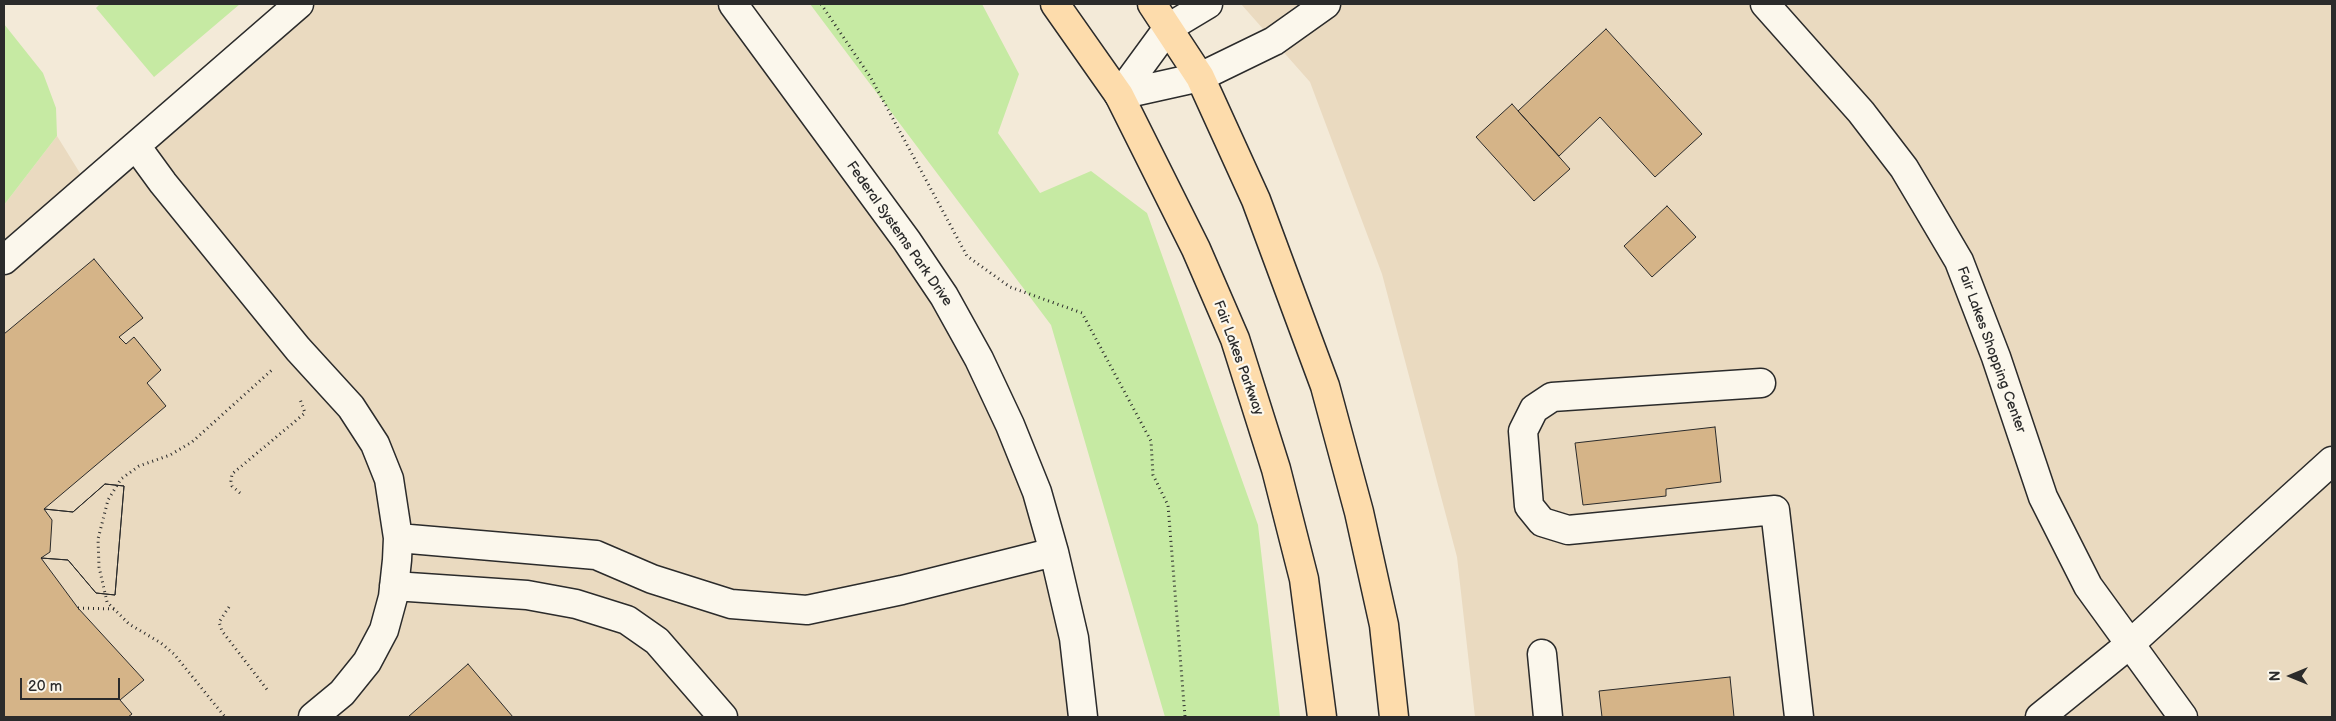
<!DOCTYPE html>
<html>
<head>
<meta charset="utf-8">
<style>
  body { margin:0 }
  #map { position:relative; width:2336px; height:721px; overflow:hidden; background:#f3ead8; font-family:"Balsamiq Sans",sans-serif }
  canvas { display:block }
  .frame { position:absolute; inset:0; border:5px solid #2b2b2b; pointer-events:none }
  .north { position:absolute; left:2266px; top:651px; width:50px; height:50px; -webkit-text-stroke:4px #fbf7ec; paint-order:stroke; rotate:270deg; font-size:14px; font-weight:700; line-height:20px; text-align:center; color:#2b2b2b }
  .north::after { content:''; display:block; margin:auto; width:18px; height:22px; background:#2b2b2b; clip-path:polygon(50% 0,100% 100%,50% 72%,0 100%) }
  .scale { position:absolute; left:20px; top:678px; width:100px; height:22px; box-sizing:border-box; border:2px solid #2b2b2b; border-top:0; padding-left:6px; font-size:15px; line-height:18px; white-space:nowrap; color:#2b2b2b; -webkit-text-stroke:4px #fbf7ec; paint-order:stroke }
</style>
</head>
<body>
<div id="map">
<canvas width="2336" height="721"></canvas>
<div class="frame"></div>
<div class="north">N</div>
<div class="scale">20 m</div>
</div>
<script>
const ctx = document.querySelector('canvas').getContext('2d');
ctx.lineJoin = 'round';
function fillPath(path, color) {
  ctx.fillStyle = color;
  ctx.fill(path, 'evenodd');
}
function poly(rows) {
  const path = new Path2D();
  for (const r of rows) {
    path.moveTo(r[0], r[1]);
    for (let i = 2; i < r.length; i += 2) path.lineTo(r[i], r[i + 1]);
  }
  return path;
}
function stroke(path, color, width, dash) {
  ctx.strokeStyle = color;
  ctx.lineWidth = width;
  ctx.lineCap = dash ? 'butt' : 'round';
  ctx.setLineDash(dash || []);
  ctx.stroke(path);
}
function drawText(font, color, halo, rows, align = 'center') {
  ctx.font = font + ' "Balsamiq Sans",sans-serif';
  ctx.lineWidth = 4.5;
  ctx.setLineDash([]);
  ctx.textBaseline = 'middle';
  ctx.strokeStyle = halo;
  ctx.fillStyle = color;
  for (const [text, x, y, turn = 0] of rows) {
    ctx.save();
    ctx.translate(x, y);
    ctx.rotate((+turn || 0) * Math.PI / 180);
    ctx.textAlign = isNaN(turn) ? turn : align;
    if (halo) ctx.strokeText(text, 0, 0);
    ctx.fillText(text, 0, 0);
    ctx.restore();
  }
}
const built = poly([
  [299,4,733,4,907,241,1017,442,1083,717,4,717,4,205,57,136,88,186],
  [1241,4,2332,4,2332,717,1475,717,1457,557,1382,274,1310,82]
]);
const green = poly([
  [100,4,240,4,154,77,96,8],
  [810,4,982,4,1019,74,998,133,1040,193,1091,171,1147,213,1258,525,1280,717,1165,717,1051,325],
  [4,24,43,73,56,108,57,136,4,205]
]);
const building = poly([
  [1606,29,1702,134,1655,177,1600,117,1559,156,1518,111,1606,29],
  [1512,104,1570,169,1534,201,1476,137,1512,104],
  [1667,206,1696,237,1652,277,1624,246,1667,206],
  [94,259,143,318,119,337,126,344,134,337,161,370,147,383,166,406,44,509,73,512,105,484,124,486,115,595,96,593,68,560,41,558,78,608,144,680,120,700,132,714,128,717,4,717,4,334,94,259],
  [1715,427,1721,482,1666,489,1666,496,1583,505,1575,443,1715,427],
  [105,484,124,486,115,595,96,593,68,560,41,558,50,552,52,520,44,509,73,512,105,484],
  [468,664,513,717,408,717,468,664],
  [1730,677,1734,717,1602,717,1599,691,1730,677]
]);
const path = poly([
  [821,4,871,78,967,256,1010,287,1082,313,1151,441,1153,475,1168,505,1185,717],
  [240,493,232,486,231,481,232,474,305,413,300,399],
  [229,607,219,622,222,631,269,692],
  [78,608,114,609,129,624,161,643,174,654,225,717],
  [114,609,107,602,99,567,98,539,108,500,121,479,139,466,170,455,192,442,273,369]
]);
const minor = poly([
  [733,4,907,241,944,296,979,359,1010,425,1037,492,1054,552,1074,638,1083,717],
  [1765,4,1861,112,1904,168,1926,205,1959,261,1996,357,2043,497,2088,586,2183,717],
  [1119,95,1200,77,1274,41,1326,4],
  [1119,95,1168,28,1208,4],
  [136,146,163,183,298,349,351,407,375,444,389,479,398,538,397,560,393,597,384,630,367,662,342,693,313,717],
  [4,260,299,4],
  [1761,383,1552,397,1534,409,1523,431,1529,506,1542,522,1568,530,1775,510,1799,717],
  [398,538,596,555,652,579,731,604,807,610,902,590,1054,552],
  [394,586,527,595,576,604,627,620,657,641,723,717],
  [1542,654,1548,717],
  [2040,717,2130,644,2332,461]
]);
const major = poly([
  [1055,4,1119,95,1196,249,1235,339,1276,469,1304,579,1322,717],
  [1152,4,1200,77,1256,200,1325,386,1359,512,1384,625,1394,717]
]);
const streetNames = [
  ["Federal Systems Park Drive",899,234,55],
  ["Fair Lakes Shopping Center",1991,350,70],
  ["Fair Lakes Parkway",1238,358,70]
];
fillPath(built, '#eadac0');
fillPath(green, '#c6eaa3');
fillPath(building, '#d5b488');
stroke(building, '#2b2b2b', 1);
stroke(minor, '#2b2b2b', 31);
stroke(major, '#2b2b2b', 31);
stroke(path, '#2b2b2b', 3, [1, 4]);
stroke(minor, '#fbf7ec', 28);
stroke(major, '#fddcac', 28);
drawText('14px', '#2b2b2b', '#fbf7ec', streetNames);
</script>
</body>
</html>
